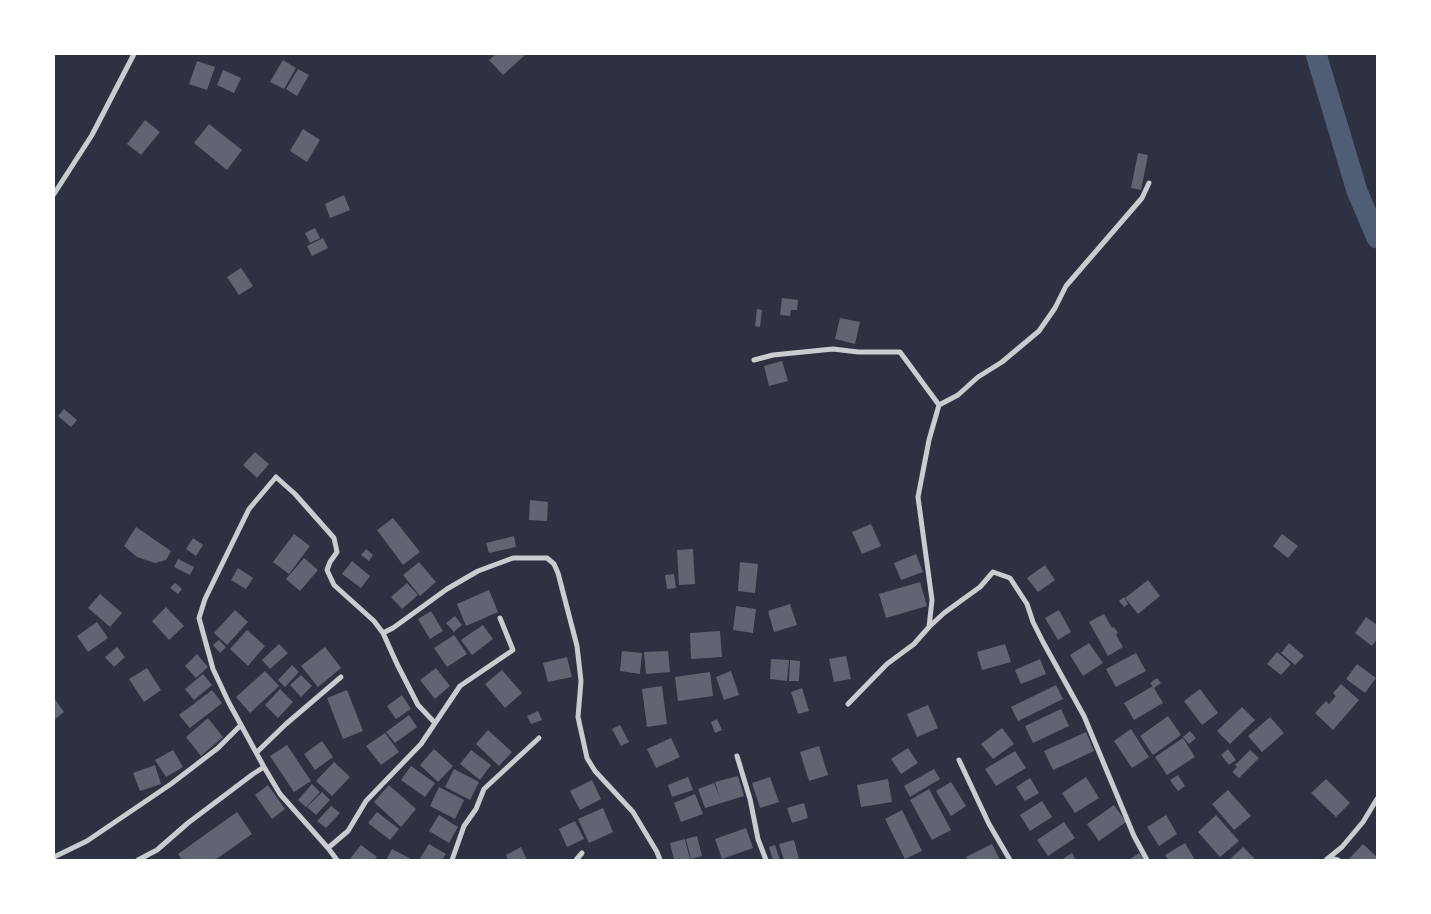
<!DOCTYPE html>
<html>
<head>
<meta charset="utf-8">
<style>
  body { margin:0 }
  #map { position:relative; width:1431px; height:914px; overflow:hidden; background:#2d3142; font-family:"PT Sans Narrow",sans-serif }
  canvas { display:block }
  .frame { position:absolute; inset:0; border:55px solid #fff; pointer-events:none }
</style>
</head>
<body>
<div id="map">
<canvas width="1431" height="914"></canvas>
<div class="frame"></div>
</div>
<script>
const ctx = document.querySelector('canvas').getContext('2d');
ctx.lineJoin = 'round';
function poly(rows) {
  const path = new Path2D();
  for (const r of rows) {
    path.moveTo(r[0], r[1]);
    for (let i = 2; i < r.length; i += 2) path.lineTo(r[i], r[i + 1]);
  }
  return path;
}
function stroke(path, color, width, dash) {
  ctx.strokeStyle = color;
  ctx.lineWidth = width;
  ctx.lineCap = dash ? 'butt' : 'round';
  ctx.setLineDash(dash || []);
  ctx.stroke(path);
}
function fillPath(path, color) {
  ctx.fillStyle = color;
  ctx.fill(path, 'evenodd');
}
const river = poly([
  [1316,54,1357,191,1377,238]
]);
const building = poly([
  [496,54,522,54,524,56,503,75,489,60],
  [283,60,296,68,284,89,270,82],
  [197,61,215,67,207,90,189,84],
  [298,69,309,75,297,96,286,89],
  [223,70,241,78,234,93,217,85],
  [145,120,160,132,141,155,127,144],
  [209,124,242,150,227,170,194,143],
  [303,129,320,140,307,162,290,151],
  [1138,153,1148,155,1141,190,1131,188],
  [344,195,350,210,330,218,325,204],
  [315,228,320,238,310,243,305,233],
  [323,238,328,248,312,256,307,246],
  [241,268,253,286,239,295,227,277],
  [782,298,798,300,797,310,791,310,790,316,780,315],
  [757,309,762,310,760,327,755,326],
  [840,318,860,322,855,344,835,339],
  [782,361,788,381,769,386,764,366],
  [64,409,77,420,71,427,58,416],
  [255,452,269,464,257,478,243,465],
  [530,500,548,502,547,521,529,520],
  [393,518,420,552,403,565,377,530],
  [871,524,881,546,862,554,852,532],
  [136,527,171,551,166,560,155,563,137,557,124,546],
  [294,534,310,546,289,574,273,562],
  [1282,534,1298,546,1288,558,1273,546],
  [514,536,516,547,489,553,486,543],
  [193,538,203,545,196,556,186,549],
  [366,549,373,555,369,561,361,555],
  [693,549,695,584,679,585,677,550],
  [916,554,923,572,901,580,894,563],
  [304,558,318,570,300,591,286,579],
  [178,559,194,567,190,575,174,567],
  [352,561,370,576,361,588,342,574],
  [419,562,436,582,420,596,403,575],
  [740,562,758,564,755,593,738,591],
  [1045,565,1055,580,1038,592,1027,578],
  [238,568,253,578,246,589,231,580],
  [674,574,676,588,667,589,665,575],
  [1148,580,1160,596,1138,614,1125,598],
  [920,582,927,606,886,618,879,594],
  [175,583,182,589,178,594,170,588],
  [407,583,418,595,402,609,391,597],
  [489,590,498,612,466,626,457,604],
  [100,594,122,613,110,627,88,608],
  [1124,597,1128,604,1124,607,1119,601],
  [790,604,797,625,774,632,768,611],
  [736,606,756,609,753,633,733,630],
  [166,607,184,626,169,640,152,621],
  [235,610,248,622,227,645,214,633],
  [1059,610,1071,632,1058,640,1045,618],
  [431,611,443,631,430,639,418,619],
  [1104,614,1112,628,1114,627,1118,633,1116,635,1123,647,1108,656,1089,622],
  [455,616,462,625,454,632,446,623],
  [1366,617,1377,625,1377,639,1372,646,1355,633],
  [97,622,108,638,88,652,77,636],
  [483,625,493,639,472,655,461,640],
  [247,630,265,646,248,666,230,649],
  [720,631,722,657,691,659,690,633],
  [454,635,467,654,447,667,434,648],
  [219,640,226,647,220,653,213,645],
  [1089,643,1103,663,1083,676,1070,655],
  [1289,643,1304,656,1295,665,1281,653],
  [279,644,288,653,270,669,262,660],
  [1005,644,1011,662,982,670,977,652],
  [117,647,125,657,114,667,105,657],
  [325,647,341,668,318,687,301,666],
  [622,651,642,653,640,674,620,671],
  [668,651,670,672,646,674,644,652],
  [1277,652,1291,664,1281,675,1267,664],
  [1136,653,1146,671,1116,687,1106,669],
  [197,654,208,667,196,678,185,666],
  [846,656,851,679,834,682,829,659],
  [567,657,572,677,548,682,543,663],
  [771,659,789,660,787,681,770,679],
  [1040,659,1046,674,1021,684,1015,670],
  [790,660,800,661,799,681,789,681],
  [1357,664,1376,678,1365,693,1346,679],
  [292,665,299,672,285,687,278,680],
  [147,668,161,690,144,702,129,679],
  [436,668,450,686,435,699,420,680],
  [502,670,522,693,505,708,485,684],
  [265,671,279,686,250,713,236,697],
  [731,671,739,695,724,700,716,677],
  [710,672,713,696,678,701,675,677],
  [203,674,212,685,194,700,185,689],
  [301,675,312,686,301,697,290,685],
  [1157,678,1161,683,1154,688,1163,703,1134,720,1124,703,1153,686,1150,683],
  [1341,684,1359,700,1333,730,1315,713,1326,701,1329,704,1336,696,1333,693],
  [1056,685,1063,699,1018,721,1011,707],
  [662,686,667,724,647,727,642,689],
  [802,688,809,711,798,714,791,692],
  [280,689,293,702,278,718,265,705],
  [1200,689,1218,713,1202,725,1184,701],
  [212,690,222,703,190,728,179,715],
  [347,690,363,731,343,739,327,698],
  [402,695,411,709,396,719,387,706],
  [54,698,64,712,54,720],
  [928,705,938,728,917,737,907,714],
  [1242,707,1255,720,1230,744,1217,731],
  [1061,709,1069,726,1033,743,1025,726],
  [538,711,542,720,531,724,527,716],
  [409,715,417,727,395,743,386,732],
  [1168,716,1181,735,1153,755,1140,736],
  [1270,717,1284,733,1262,752,1248,736],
  [208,718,223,737,201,756,186,737],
  [717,719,722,730,715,733,711,722],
  [620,725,629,742,621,746,612,729],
  [1002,728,1014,744,993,759,981,744],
  [1131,729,1149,757,1132,768,1114,741],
  [488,730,512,752,499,766,476,744],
  [1190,731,1196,738,1189,744,1183,737],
  [1086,732,1094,751,1053,770,1044,751],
  [385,733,399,752,381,765,366,746],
  [671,738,680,757,656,768,647,749],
  [1183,738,1195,757,1167,775,1155,757],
  [322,741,333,757,315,770,304,754],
  [287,745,311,781,294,792,270,756],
  [819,746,828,775,809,781,800,752],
  [908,748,918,763,901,774,891,759],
  [434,749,453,766,438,782,420,765],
  [1228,749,1236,760,1229,765,1221,755],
  [173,750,183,767,166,777,155,760],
  [471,750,491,765,480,780,460,764],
  [1250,750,1259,758,1239,778,1232,772,1237,767,1235,765],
  [1015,751,1026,768,996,786,985,769],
  [334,762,350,777,332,796,316,781],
  [155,765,161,784,140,791,133,773],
  [411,766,435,783,425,797,401,780],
  [454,769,479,782,470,800,445,787],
  [934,769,940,779,910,797,904,786],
  [1178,775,1185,786,1178,791,1170,780],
  [738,776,744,796,705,808,698,789,714,783,720,798,715,782],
  [688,777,693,790,672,797,668,785],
  [770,777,779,802,760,808,752,783],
  [1086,777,1099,798,1075,813,1062,793],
  [1030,778,1039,793,1025,801,1016,787],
  [888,779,892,802,861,807,857,785],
  [1326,779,1350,803,1336,817,1311,793],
  [592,780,601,799,580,810,570,791],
  [951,782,966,806,951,816,936,791],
  [312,784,320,792,306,807,298,800],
  [268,785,285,809,272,819,255,795],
  [389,785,416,809,401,827,374,802],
  [439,787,464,800,455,819,430,806],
  [929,789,951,830,932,840,910,800],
  [1228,790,1251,816,1234,830,1212,804],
  [322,792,330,800,316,815,307,807],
  [695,794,703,814,681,822,674,803],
  [1042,801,1052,817,1030,831,1020,815],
  [804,803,808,818,792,823,787,808],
  [1114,805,1126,822,1099,841,1087,824],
  [331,806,340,813,326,828,317,821],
  [603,808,613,832,589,843,578,819],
  [902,810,922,851,905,859,885,819],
  [237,812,252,834,215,860,182,860,178,854],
  [377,812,399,829,390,840,368,823],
  [439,815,458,827,449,843,429,831],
  [1166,815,1177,834,1159,846,1147,827],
  [1216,815,1239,841,1220,857,1198,832],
  [575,821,584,839,567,847,559,829],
  [1064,822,1075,838,1048,856,1037,840],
  [746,828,753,848,722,859,715,839],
  [697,836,702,856,691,859,686,839],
  [685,839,690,859,674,860,670,843],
  [794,840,799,859,784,860,779,844],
  [1185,843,1195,860,1168,860,1165,855],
  [429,844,446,854,442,860,419,860],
  [992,844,1000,860,968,860,966,857],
  [1363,844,1377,857,1377,860,1349,859],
  [361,845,377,857,374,860,349,860],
  [775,845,780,860,773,860,769,847],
  [521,847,527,860,508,860,506,855],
  [1243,847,1256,860,1229,860],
  [392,849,413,860,386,860],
  [1072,853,1076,860,1061,860],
  [1139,853,1144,860,1129,860]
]);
const minor = poly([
  [54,194,92,135,134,54],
  [754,360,773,355,833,349,858,352,900,352,939,405,929,440,918,497,932,600,929,627,914,644,887,664,848,704],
  [939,405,958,395,978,377,1002,362,1039,331,1055,308,1066,286,1142,198,1149,183],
  [929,627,944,613,980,587,993,572,1010,578,1027,604,1033,622,1043,642,1084,716,1134,836,1147,860],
  [383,633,393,628,447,589,478,571,513,558,547,558,554,564,558,573,577,646,581,681,578,717,587,758,595,771,633,812,657,852,660,860],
  [257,752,286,724,341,677],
  [737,756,750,799,758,839,766,860],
  [959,760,989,824,1010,860],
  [328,848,348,831,366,801,421,744,460,686,513,650,500,618],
  [54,857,87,841,171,784,218,748,241,725],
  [1329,858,1338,860],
  [138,860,157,850,188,823,253,774,264,767],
  [337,860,328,848,280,794,264,767,229,703,213,669,199,618,205,599,249,509,276,477,295,494,334,538,337,552,330,562,327,570,334,585,374,621,383,633,397,664,418,705,435,723],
  [452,860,464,826,476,809,484,789,539,738],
  [576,860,582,853],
  [1326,860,1342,847,1363,822,1377,799]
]);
stroke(river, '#4f5d75', 21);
fillPath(building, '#626471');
stroke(minor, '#caccd0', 5);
</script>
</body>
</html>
